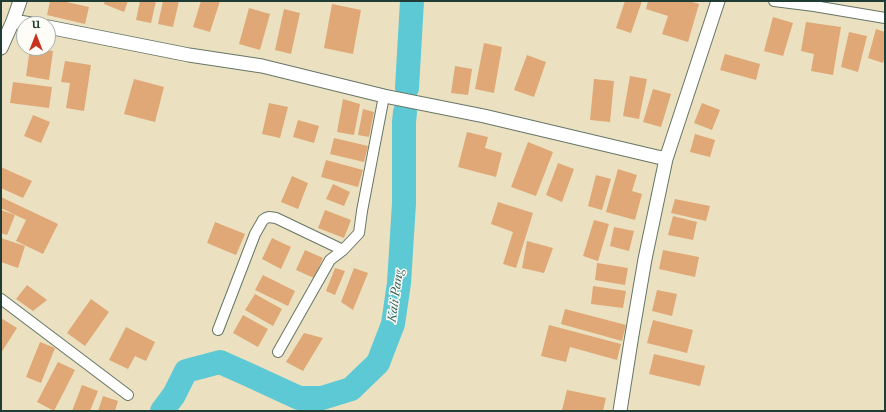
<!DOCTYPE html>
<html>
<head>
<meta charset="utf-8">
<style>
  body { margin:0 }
  #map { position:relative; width:886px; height:412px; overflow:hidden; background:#ebe1c0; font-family:"IM FELL French Canon",serif }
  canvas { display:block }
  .frame { position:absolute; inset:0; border:2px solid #1f3d34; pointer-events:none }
  .north { position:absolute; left:16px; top:16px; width:40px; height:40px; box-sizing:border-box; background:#fdfcf7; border:1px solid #a4b0a9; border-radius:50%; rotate:0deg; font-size:11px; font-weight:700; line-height:16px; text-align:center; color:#1f3d34 }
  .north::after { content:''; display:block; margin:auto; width:14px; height:18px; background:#c8321e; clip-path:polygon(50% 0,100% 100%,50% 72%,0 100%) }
</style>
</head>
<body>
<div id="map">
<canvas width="886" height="412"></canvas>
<div class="frame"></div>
<div class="north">U</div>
</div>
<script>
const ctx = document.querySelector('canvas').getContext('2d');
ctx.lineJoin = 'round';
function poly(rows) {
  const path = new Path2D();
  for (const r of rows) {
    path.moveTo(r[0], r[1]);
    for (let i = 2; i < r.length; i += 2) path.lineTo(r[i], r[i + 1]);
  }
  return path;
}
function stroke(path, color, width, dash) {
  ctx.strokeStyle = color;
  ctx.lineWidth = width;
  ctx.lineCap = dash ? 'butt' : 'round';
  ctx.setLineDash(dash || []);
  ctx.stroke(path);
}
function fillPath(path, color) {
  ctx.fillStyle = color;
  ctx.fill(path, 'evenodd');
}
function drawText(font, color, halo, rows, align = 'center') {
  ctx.font = font + ' "IM FELL French Canon",serif';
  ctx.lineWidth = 3;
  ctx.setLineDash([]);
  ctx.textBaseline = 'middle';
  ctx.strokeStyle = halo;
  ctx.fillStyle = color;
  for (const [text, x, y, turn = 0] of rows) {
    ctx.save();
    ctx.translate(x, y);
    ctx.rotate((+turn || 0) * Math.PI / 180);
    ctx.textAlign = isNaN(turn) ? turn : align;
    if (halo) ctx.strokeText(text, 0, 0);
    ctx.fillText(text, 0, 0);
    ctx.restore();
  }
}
const river = poly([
  [407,88,412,1],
  [162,411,174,395,186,371,220,362,247,374,299,398,322,398,351,389,378,363,393,324,399,283,404,203,404,122,405,112]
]);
const building = poly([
  [50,1,62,1,89,7,85,24,47,15],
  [105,1,128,1,124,12,104,4],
  [140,1,156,1,151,23,136,20],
  [163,1,179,1,173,27,158,24],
  [201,1,220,1,210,32,193,27],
  [625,1,642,1,631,33,616,28],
  [648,1,689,1,699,4,688,42,662,34,668,16,646,9],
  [332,4,361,10,353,54,324,48],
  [249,8,270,14,260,50,239,44],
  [284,9,300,13,291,54,275,50],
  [773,17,793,23,783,56,764,51],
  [806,22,841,27,833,75,811,71,814,54,801,51],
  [876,29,885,32,885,57,883,63,868,58],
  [849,32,867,36,858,72,841,67],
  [484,43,502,47,494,93,475,89],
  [30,48,53,51,49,80,26,76],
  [725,54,760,64,756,80,720,70],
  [527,55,546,62,534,97,514,90],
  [65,61,91,65,84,111,66,108,70,83,61,82],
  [455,66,472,69,468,95,451,93],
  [630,76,647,79,639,119,623,116],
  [134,79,164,87,155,122,124,114],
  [594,79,614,81,610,122,590,120],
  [13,82,52,87,49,108,10,103],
  [653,89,671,94,661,127,643,122],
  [343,99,360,104,354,135,337,132],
  [269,103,288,107,280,138,262,134],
  [702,103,720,110,712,130,694,123],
  [363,109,374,112,369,137,358,135],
  [33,115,50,122,41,143,24,136],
  [298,120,319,126,314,143,293,137],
  [467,132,488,137,485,148,502,153,496,177,458,167],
  [695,134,715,140,710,157,690,152],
  [334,138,368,146,364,162,330,154],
  [528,142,553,152,536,196,511,187],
  [326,160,363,170,358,187,321,177],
  [558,163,574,169,562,202,546,195],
  [1,167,32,181,23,198,1,188],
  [618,169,637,175,632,191,642,194,635,220,606,212],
  [596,175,611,179,602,210,588,206],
  [292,176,308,183,298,209,281,202],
  [333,184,350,192,344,206,326,199],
  [1,197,58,224,43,254,16,241,26,220,1,208],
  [675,199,710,206,706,221,671,213],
  [498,202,533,213,516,268,503,264,513,232,491,224],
  [1,210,15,215,7,235,1,233],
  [325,210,351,220,344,238,318,228],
  [673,216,697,222,693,240,668,235],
  [594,220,609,224,598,261,583,256],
  [215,222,245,234,236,255,207,243],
  [614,227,634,231,629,251,610,246],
  [1,238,25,246,18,268,1,262],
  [272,238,291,247,281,269,262,259],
  [527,241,553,248,544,273,522,268],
  [305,250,323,258,314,278,296,270],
  [663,250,699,257,695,277,659,269],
  [597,263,628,268,625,285,595,280],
  [335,268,345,271,335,295,326,291],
  [354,268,368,273,353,310,341,302],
  [263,275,295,291,288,306,255,290],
  [27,285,47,300,33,311,16,299],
  [593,286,626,291,623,308,591,304],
  [657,290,677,294,672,316,652,311],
  [255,294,282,309,273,326,245,310],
  [91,299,109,312,85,346,67,333],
  [565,309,626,325,622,341,561,324],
  [243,315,268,329,258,347,233,333],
  [1,318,17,328,1,353],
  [653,320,693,330,687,353,647,343],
  [549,325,621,344,617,360,570,347,566,362,541,356],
  [126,327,155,342,146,361,135,356,128,369,109,360],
  [304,333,323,338,303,371,286,362],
  [40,342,55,348,41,383,26,377],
  [654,354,705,366,700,386,649,374],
  [58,362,75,370,54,411,37,402],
  [82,385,98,391,90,411,72,411],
  [567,390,606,398,603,411,566,411,562,410],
  [103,396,118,401,115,411,98,411]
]);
const minor = poly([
  [774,1,814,6,885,18],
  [1,299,128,395],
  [218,330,255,234,263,220,266,218,269,217,276,218,343,250],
  [278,352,330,260,343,250,359,233,362,211,384,96]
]);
const tertiary = poly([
  [13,21,20,1],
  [48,27,189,55,262,66,384,96,484,116,666,159,718,1],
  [1,48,13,21,31,24],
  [620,411,631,341,645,259,666,159,658,157]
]);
const waterNames = [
  ["Kali Pang",396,296,-82]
];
stroke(river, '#5dc9d4', 24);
fillPath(building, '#dfa876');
stroke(minor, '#667665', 12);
stroke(tertiary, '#667665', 15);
stroke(minor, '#fff', 10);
stroke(tertiary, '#fff', 13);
drawText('italic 13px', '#2e605c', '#fdfcf7', waterNames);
</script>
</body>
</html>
